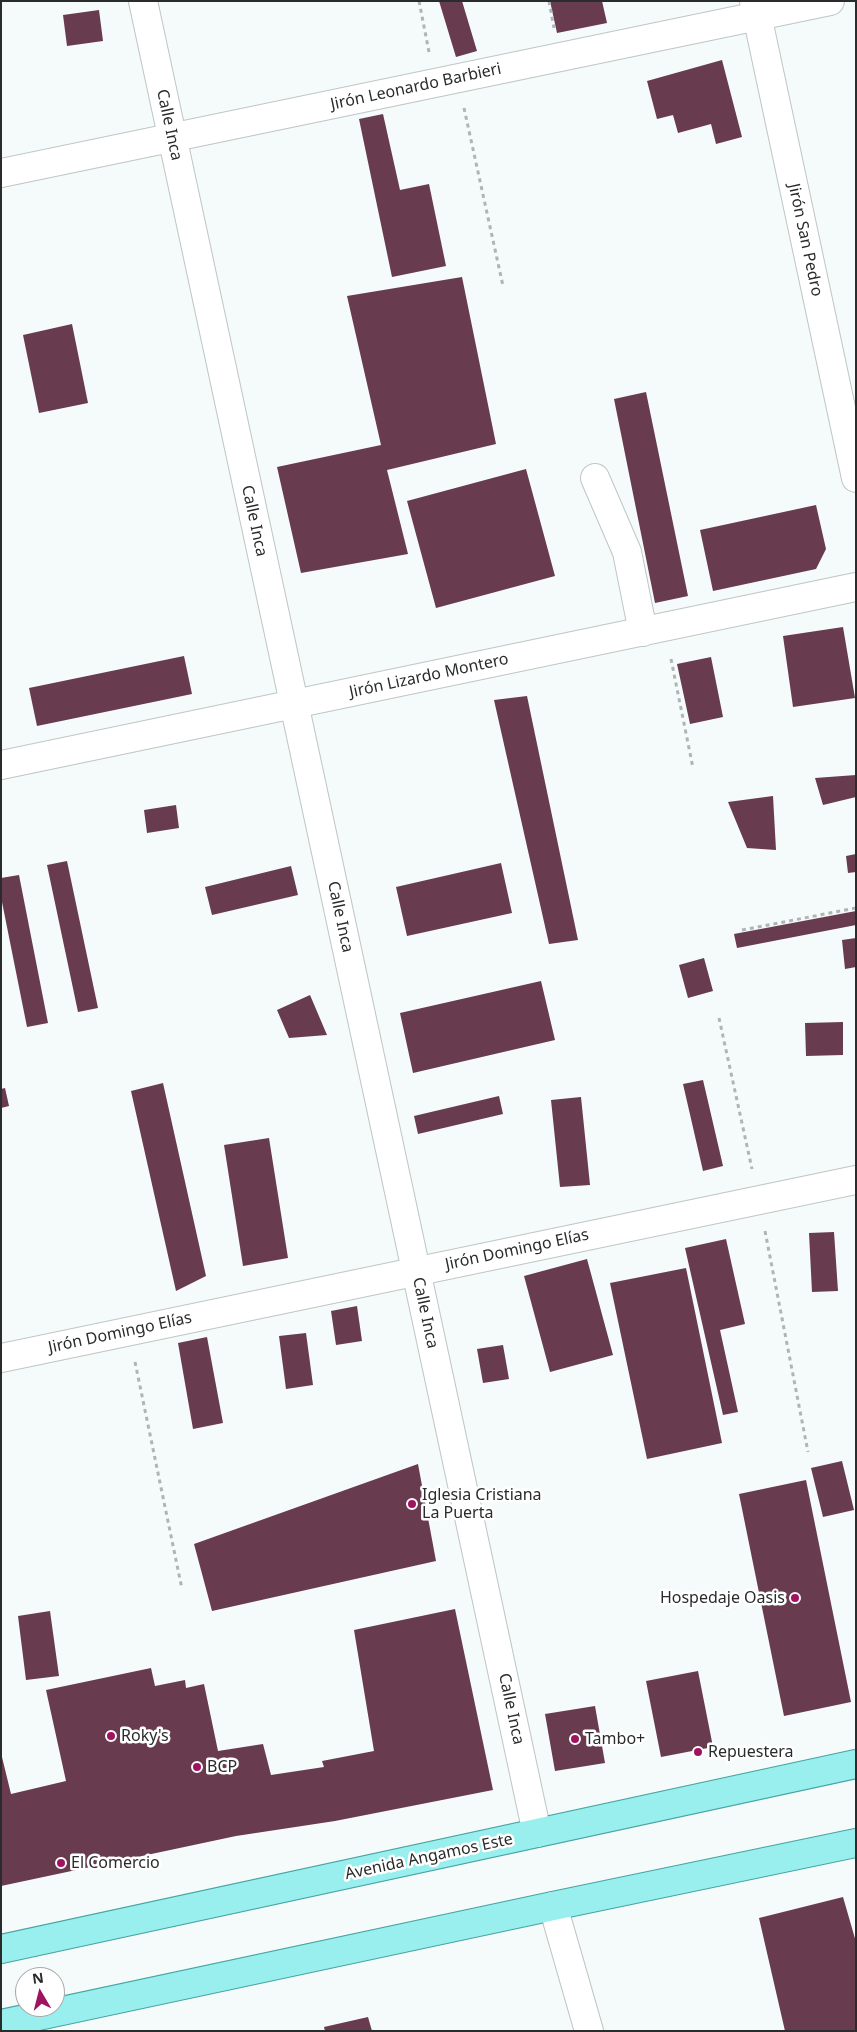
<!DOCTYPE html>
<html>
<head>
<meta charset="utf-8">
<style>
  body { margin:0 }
  #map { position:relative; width:857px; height:2032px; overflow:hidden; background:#f4fbfa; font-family:"Noto Sans",sans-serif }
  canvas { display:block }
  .frame { position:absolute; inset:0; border:2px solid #292c2b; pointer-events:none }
  .north { position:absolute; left:15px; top:1967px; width:50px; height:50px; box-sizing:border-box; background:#fff; border:1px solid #a9abaa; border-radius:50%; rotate:352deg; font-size:14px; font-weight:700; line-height:20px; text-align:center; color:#292c2b }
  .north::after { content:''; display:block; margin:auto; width:18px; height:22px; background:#9f1461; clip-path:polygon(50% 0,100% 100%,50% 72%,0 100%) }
</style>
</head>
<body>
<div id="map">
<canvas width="857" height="2032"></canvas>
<div class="frame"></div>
<div class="north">N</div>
</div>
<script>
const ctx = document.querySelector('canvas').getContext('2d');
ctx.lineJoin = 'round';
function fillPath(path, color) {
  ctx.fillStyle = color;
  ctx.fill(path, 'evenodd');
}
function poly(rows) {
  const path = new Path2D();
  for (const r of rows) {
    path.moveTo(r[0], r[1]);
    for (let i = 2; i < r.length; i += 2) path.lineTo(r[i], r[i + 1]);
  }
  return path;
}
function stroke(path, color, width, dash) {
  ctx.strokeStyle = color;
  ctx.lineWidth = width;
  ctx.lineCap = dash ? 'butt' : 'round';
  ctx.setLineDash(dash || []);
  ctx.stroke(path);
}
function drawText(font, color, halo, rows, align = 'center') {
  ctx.font = font + ' "Noto Sans",sans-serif';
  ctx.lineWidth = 5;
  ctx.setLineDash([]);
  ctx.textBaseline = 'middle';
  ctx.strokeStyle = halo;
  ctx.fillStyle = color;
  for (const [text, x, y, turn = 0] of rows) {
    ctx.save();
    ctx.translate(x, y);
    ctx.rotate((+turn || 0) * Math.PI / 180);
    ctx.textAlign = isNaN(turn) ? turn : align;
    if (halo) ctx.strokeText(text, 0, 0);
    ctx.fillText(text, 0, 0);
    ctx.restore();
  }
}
const building = poly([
  [439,1,462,1,477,51,456,57],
  [550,1,602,1,607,23,557,33],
  [99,10,103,41,67,46,63,15],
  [722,60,742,137,716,144,711,124,678,133,673,115,657,119,647,81],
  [383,114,400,190,429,184,446,266,392,277,359,119],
  [462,277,496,444,387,470,408,554,301,573,277,467,381,445,347,296],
  [72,324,88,403,39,413,23,335],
  [646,392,688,596,655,603,614,399],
  [526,469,555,576,436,608,407,501],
  [816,505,826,549,816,569,713,591,700,530],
  [843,627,855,698,793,707,783,636],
  [184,656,192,694,37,726,29,688],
  [711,657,723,717,690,724,677,664],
  [527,696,578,940,549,944,494,700],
  [856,775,856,797,823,805,815,778],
  [773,796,776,850,747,848,728,802],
  [176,805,179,828,147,833,144,810],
  [856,854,856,872,848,873,846,856],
  [67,861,98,1008,78,1012,47,865],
  [501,863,512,913,407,936,396,887],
  [291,866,298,895,212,915,205,887],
  [19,875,48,1023,27,1027,1,897,1,878],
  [856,911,856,925,737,948,734,934],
  [856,938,856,967,845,969,842,940],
  [704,958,713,991,688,998,679,965],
  [541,981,555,1040,413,1073,400,1013],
  [310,995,327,1035,289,1038,277,1010],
  [843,1022,843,1055,806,1056,805,1023],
  [703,1080,723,1166,703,1171,683,1084],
  [163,1083,206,1276,176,1291,131,1091],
  [5,1088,9,1106,1,1108,1,1089],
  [499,1096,503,1114,418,1134,414,1116],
  [581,1097,590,1185,560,1187,551,1100],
  [269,1138,288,1258,243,1266,224,1145],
  [834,1232,838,1291,812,1292,809,1233],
  [726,1239,745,1324,720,1330,738,1412,723,1415,685,1248],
  [587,1259,613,1355,550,1372,524,1276],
  [686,1268,722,1443,647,1459,610,1283],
  [357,1306,362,1341,336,1345,331,1311],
  [306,1333,313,1385,286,1389,279,1336],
  [207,1337,223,1423,193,1429,178,1343],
  [503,1345,509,1379,483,1383,477,1349],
  [842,1461,854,1510,823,1517,811,1468],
  [418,1464,436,1561,212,1611,194,1544],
  [806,1480,851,1702,784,1716,739,1494],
  [455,1609,493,1790,335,1821,236,1836,1,1886,1,1753,11,1794,66,1781,46,1690,151,1668,155,1686,185,1680,186,1688,204,1684,218,1751,263,1744,271,1775,324,1767,322,1761,374,1751,354,1630],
  [50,1611,59,1676,26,1680,18,1616],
  [698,1671,713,1747,661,1757,646,1681],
  [595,1706,605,1763,555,1771,545,1714],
  [843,1897,856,1942,856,2031,785,2031,759,1918],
  [368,2017,372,2031,325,2031,324,2027]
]);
const path = poly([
  [419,1,429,52],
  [549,1,554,28],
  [464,108,503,286],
  [671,659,693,768],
  [742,930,856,908],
  [719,1018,752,1169],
  [765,1231,808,1452],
  [135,1362,182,1589]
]);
const minor = poly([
  [143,1,537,1833],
  [754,1,856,478],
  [1,173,830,1],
  [595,478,627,552,643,632],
  [1,765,856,587],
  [1,1358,856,1180],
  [553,1906,589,2031]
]);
const major = poly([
  [1,1949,856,1764],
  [1,2024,553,1906,856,1843]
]);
const markers = [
  [412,1504,5,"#9f1461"],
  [795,1598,5,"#9f1461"],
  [111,1736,5,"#9f1461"],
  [575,1739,5,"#9f1461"],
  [698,1752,5,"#9f1461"],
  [197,1767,5,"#9f1461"],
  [61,1863,5,"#9f1461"]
];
const streetNames = [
  ["Jirón Leonardo Barbieri",416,87,-12],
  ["Calle Inca",169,125,78],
  ["Jirón San Pedro",805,240,78],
  ["Calle Inca",254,521,78],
  ["Jirón Lizardo Montero",429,676,-12],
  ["Calle Inca",340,917,78],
  ["Jirón Domingo Elías",517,1250,-12],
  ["Calle Inca",425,1313,78],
  ["Jirón Domingo Elías",120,1333,-12],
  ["Calle Inca",511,1709,78],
  ["Avenida Angamos Este",429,1857,-12]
];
const poiNames = [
  ["Iglesia Cristiana",422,1495],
  ["La Puerta",422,1513],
  ["Hospedaje Oasis",785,1598,"right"],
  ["Roky's",121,1736],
  ["Tambo+",585,1739],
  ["Repuestera",708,1752],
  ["BCP",207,1767],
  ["El Comercio",71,1863]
];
fillPath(building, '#683b4e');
stroke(minor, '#bfc5c5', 30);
stroke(major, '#46a4a2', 30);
stroke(path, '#afb5b4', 3, [4, 4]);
stroke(minor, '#fff', 28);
stroke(major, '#99efee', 28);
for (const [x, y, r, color] of markers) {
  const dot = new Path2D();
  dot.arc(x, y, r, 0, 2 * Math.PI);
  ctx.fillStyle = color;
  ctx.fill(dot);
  stroke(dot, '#fff', 2);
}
drawText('16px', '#292c2b', '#fff', streetNames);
drawText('16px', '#292c2b', '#fff', poiNames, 'left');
</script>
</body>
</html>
